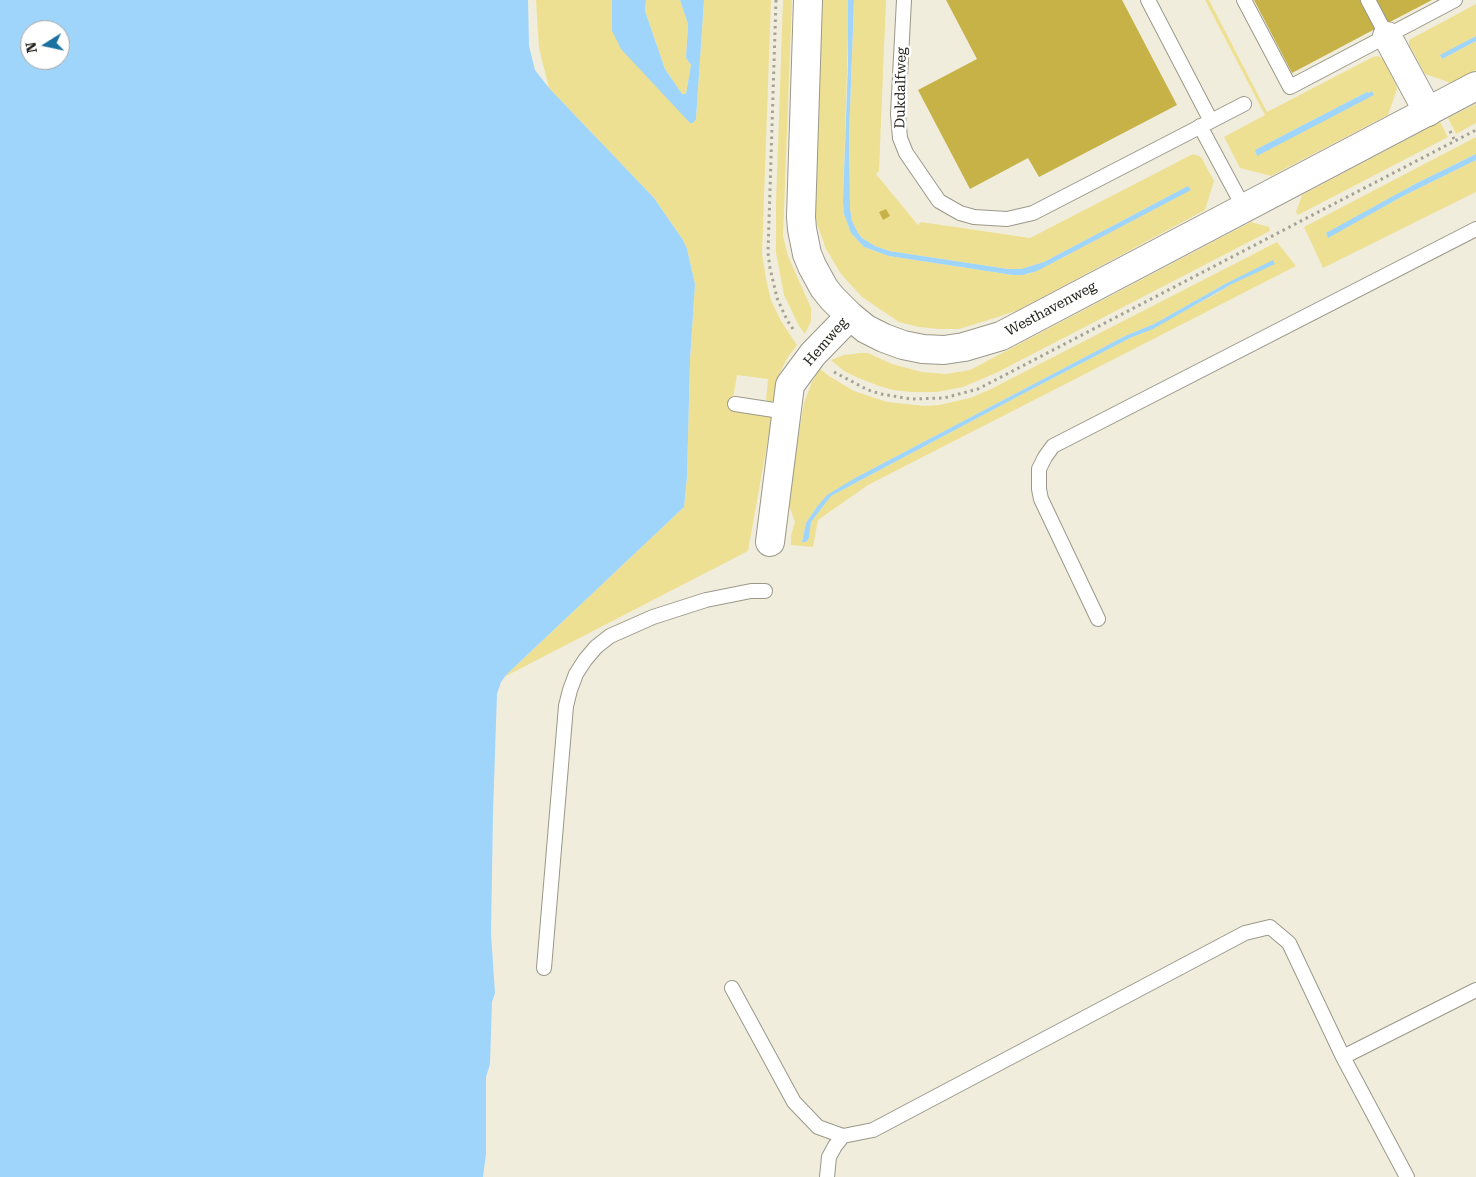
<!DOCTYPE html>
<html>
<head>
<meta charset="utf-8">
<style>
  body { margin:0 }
  #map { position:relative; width:1476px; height:1177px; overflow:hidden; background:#f0eddd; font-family:"Roboto Serif",serif }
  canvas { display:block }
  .north { position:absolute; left:20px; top:20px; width:50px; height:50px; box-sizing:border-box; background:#fff; border:1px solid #a7a7a5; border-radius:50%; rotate:260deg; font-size:14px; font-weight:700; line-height:20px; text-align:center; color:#24231d }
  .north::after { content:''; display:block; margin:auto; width:18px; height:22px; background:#1a70a0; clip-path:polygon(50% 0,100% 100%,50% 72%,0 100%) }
</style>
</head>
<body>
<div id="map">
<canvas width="1476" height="1177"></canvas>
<div class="north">N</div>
</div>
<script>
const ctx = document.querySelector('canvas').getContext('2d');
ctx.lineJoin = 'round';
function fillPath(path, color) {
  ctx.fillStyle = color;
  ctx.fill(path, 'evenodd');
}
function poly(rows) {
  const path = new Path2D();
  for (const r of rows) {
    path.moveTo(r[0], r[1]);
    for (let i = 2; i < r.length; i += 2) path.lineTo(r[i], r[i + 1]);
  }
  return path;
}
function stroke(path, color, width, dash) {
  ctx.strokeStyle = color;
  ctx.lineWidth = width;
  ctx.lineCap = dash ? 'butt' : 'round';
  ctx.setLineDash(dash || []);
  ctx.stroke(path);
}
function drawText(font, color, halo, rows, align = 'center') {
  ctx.font = font + ' "Roboto Serif",serif';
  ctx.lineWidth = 5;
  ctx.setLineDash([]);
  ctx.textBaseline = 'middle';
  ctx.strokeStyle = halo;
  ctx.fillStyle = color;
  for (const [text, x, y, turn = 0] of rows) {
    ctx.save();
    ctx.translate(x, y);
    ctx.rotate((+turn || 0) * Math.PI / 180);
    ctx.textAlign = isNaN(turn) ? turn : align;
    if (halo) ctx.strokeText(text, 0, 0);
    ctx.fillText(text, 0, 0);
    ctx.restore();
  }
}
const green = poly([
  [536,0,612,0,612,31,696,119,704,0,771,0,762,254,767,284,771,300,781,321,797,345,788,357,781,370,776,382,774,400,772,402,769,403,766,399,768,379,737,375,731,411,772,417,748,551,504,677,684,507,687,477,690,360,695,284,687,249,683,240,654,198,549,88,539,48],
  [646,0,680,0,688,24,686,58,691,65,686,94,682,94,665,69,645,11],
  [783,0,792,0,783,236,788,256,811,308,811,321,805,334,799,326,784,295,776,253,776,204],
  [822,0,848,0,849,6,843,202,844,214,851,233,864,247,889,256,1013,275,1029,274,1064,257,1188,186,1044,262,1021,269,1008,269,889,251,875,246,862,238,858,233,852,221,850,209,849,137,854,0,886,0,879,171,876,174,918,225,921,222,1030,238,1193,154,1201,157,1214,181,1205,210,1067,284,1018,310,998,317,959,329,940,329,919,327,899,322,862,297,841,274,826,249,815,218],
  [1205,0,1209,0,1267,112,1373,57,1378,56,1383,59,1396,85,1397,89,1388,115,1271,176,1240,168,1224,137,1265,115],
  [1372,91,1340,112,1257,155,1255,150,1367,92,1369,93],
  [1476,4,1476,36,1440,56,1442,59,1476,41,1476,70,1451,83,1425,74,1409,45,1409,40],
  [1476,104,1476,123,1456,134,1448,118],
  [1440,122,1448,137,1298,215,1296,212,1302,195],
  [1476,137,1476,154,1415,184,1326,234,1328,237,1403,196,1476,160,1476,192,1323,268,1304,227],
  [1251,222,1269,227,1270,231,996,373,963,387,937,392,910,392,893,390,879,386,856,377,844,371,831,360,844,355,861,353,868,353,892,364,922,372,946,374,970,370],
  [1277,242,1296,266,868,485,818,520,813,547,791,545,791,535,795,522,787,500,804,403,812,382,820,369,829,376,854,391,887,402,925,406,939,405,970,398,991,389],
  [1225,284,1232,284,1214,295,1143,333,1130,338,1032,389,831,496,811,522,809,538,802,541,806,523,816,508,855,478,1125,336,1154,324]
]);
const water = poly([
  [0,0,528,0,529,46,535,70,549,88,654,198,683,240,687,249,695,284,690,360,687,477,684,507,506,675,501,682,497,694,493,812,491,934,495,993,492,1002,490,1064,486,1077,486,1154,483,1177,0,1177],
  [30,30,60,30,60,60,30,60],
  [612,0,646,0,645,11,665,69,682,94,686,94,691,65,686,58,688,24,680,0,704,0,696,119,693,123,690,123,621,49,612,31],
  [848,0,854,0,849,137,850,209,852,221,858,233,862,238,875,246,889,251,1008,269,1021,269,1044,262,1188,186,1191,190,1037,271,1023,275,1013,275,889,256,864,247,851,233,844,214,843,202,848,63],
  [1476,36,1476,41,1442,59,1440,55],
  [1372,91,1374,95,1257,156,1255,150,1367,92,1369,93],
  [1476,154,1476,160,1403,196,1328,238,1326,233,1415,184],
  [1273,260,1275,264,1232,284,1153,329,1130,338,1032,389,831,496,811,522,809,538,806,542,802,542,806,523,816,508,827,495,855,478,1125,336,1154,324,1225,284]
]);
const building = poly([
  [946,0,1122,0,1177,105,1039,177,1028,158,970,189,918,90,977,59],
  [1254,0,1360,0,1375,29,1292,73],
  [1376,0,1432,0,1388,23],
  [886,209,890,216,883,220,879,212]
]);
const path = poly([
  [776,0,768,253,770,268,777,298,787,320,795,332],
  [1450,131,1455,141],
  [834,372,868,390,881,394,911,399,944,398,978,389,1476,130]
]);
const service = poly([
  [904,0,898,114,900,138,906,153,939,201,960,213,974,217,1007,219,1033,213,1244,104],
  [1148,0,1211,121],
  [1244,0,1290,87,1455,0],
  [1368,0,1387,36],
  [1200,126,1244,208],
  [735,404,787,412],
  [1098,619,1041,499,1039,489,1039,469,1045,457,1053,446,1476,229],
  [544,968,566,706,570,690,576,674,585,660,596,647,610,636,653,617,706,600,751,591,765,591],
  [732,988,794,1102,818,1127,843,1136,873,1130,1245,933,1270,927,1289,943,1343,1057,1407,1177],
  [1343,1057,1476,990],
  [827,1177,829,1157,835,1146,843,1136]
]);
const minor = poly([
  [1387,36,1428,112],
  [770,542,790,385,813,354,850,316]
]);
const tertiary = poly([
  [808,0,801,217,802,229,807,254,812,266,824,288,832,298,850,316,866,329,884,338,903,345,923,349,944,350,964,347,1001,336,1476,86]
]);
const streetNames = [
  ["Dukdalfweg",901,88,-89],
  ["Westhavenweg",1051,309,-28],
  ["Hemweg",826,342,-49]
];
fillPath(green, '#eee093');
fillPath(water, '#9fd5fb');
fillPath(building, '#c6b247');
stroke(service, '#9b9889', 16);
stroke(minor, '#9b9889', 30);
stroke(tertiary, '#9b9889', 30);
stroke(path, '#a5a397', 3, [2.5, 4]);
stroke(service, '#fff', 14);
stroke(minor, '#fff', 28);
stroke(tertiary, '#fff', 28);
drawText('14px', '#24231d', '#fff', streetNames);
</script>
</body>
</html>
